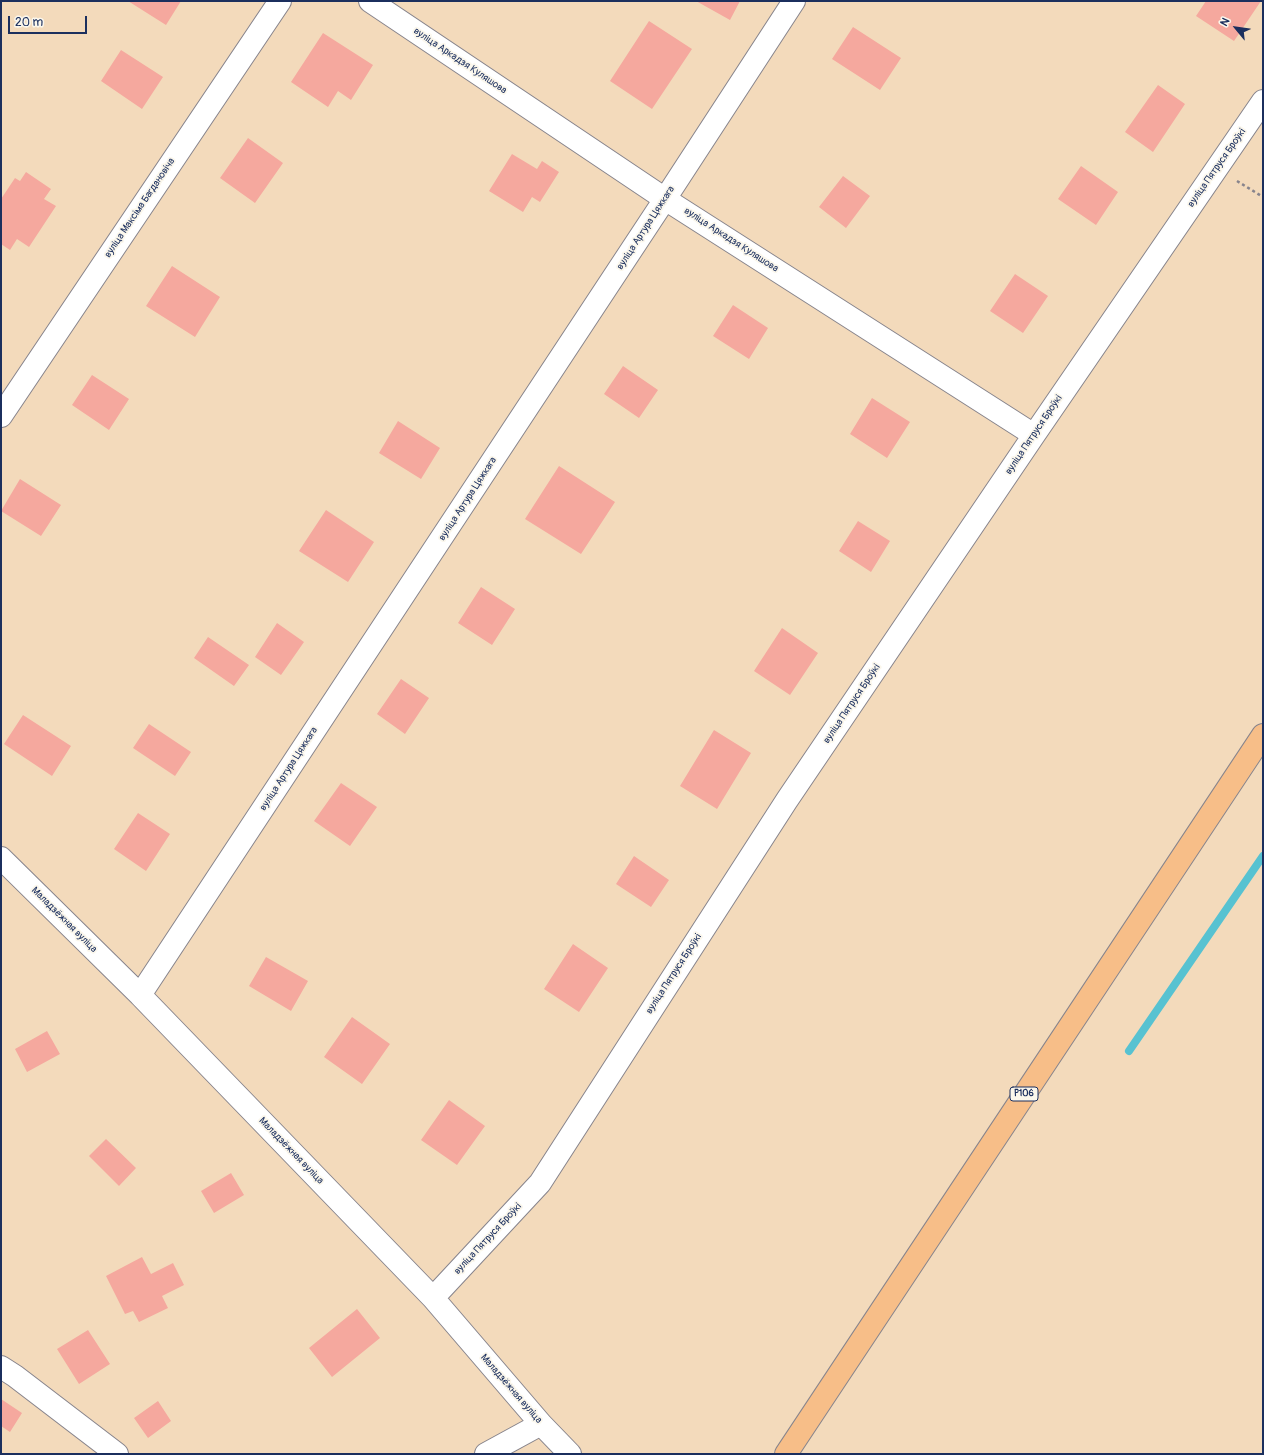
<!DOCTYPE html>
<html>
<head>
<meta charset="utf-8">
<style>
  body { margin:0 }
  #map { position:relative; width:1264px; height:1455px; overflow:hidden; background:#f3dabb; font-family:Pangolin,sans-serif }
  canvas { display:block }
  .frame { position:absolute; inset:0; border:2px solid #1b2f5e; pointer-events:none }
  .north { position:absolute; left:1216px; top:8px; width:40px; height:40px; -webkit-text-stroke:3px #fbf7ec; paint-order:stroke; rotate:299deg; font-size:11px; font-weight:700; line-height:16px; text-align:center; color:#1b2f5e }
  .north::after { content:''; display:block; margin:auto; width:14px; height:18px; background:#1b2f5e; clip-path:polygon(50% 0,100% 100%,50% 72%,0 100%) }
  .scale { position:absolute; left:8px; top:16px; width:79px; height:18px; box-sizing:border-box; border:2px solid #1b2f5e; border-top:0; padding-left:5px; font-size:12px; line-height:14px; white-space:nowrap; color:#1b2f5e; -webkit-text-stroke:3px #fbf7ec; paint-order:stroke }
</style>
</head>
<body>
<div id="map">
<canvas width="1264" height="1455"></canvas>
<div class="frame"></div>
<div class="north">N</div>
<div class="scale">20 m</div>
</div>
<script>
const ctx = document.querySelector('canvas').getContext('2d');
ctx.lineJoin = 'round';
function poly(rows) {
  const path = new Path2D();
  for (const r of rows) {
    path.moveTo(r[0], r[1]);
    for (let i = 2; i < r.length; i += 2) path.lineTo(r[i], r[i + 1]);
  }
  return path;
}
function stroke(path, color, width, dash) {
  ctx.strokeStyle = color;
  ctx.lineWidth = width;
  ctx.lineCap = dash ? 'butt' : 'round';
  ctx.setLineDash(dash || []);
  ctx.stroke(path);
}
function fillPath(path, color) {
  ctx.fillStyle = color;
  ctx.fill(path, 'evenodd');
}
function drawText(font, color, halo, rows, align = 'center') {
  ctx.font = font + ' Pangolin,sans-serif';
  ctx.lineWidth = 3.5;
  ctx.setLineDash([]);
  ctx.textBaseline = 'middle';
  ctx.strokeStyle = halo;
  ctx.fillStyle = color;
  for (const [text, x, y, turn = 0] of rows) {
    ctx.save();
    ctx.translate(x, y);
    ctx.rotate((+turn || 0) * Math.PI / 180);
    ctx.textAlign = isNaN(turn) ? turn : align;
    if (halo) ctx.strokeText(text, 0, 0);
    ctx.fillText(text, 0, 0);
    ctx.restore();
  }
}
const stream = poly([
  [1129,1051,1263,856]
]);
const building = poly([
  [128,1,181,1,166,25],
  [696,1,740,1,730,20],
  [1206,1,1261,1,1234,41,1196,16],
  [649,21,692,49,652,109,610,81],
  [853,27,901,58,880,90,832,59],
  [323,33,373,65,351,100,338,91,328,107,291,82],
  [121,50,163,77,142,109,101,81],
  [1158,85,1185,104,1153,152,1125,132],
  [248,138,283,163,255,203,220,178],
  [512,154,537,169,542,161,559,172,540,202,532,197,523,212,489,191],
  [1081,166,1118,192,1096,225,1058,199],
  [26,172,51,189,44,199,56,206,29,247,17,239,10,250,1,244,1,199,15,178,20,181],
  [843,176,870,196,846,228,819,207],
  [172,266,220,297,195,337,146,306],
  [1015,274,1048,296,1023,333,990,311],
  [733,305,768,328,749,359,713,336],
  [623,366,658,390,639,418,604,394],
  [92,375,129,399,109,430,72,405],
  [872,398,910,422,887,458,850,434],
  [398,421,440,448,421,479,379,453],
  [559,466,615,502,581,554,525,519],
  [20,479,61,505,41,536,1,511],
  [326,510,374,542,348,582,299,551],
  [858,521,890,541,871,572,839,551],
  [481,587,515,609,492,645,458,623],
  [277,623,304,642,281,675,255,657],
  [782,628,818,653,790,695,754,671],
  [208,637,249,665,234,686,194,658],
  [401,679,429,698,405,734,377,714],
  [23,715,71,746,52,776,4,744],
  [149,724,191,752,175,776,133,748],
  [714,730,751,753,717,809,680,786],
  [341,783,377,807,350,846,314,821],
  [138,813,170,834,146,871,114,849],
  [634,856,669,880,651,907,616,884],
  [573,944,608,968,579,1012,544,989],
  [266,957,308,981,291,1011,249,986],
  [352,1017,390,1044,362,1084,324,1057],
  [47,1031,60,1054,27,1072,15,1049],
  [449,1100,485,1126,457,1165,421,1140],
  [106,1139,136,1168,119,1186,89,1156],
  [231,1173,244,1195,214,1213,201,1191],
  [142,1257,151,1274,173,1263,184,1285,162,1296,168,1308,139,1322,133,1311,125,1314,106,1276],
  [357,1309,380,1338,332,1377,309,1348],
  [88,1330,110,1364,79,1384,57,1349],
  [1,1399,22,1413,10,1432,1,1426],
  [158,1401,171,1421,148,1438,134,1418]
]);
const path = poly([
  [1237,181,1263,197]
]);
const minor = poly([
  [370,1,665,199,1034,435],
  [1,416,280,1],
  [1,858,140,995,433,1298,541,1424,570,1454],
  [140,995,665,199,794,1],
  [433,1298,540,1183,787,800,1034,435,1263,101],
  [1,1367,15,1376,117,1454],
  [486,1454,541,1424]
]);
const primary = poly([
  [786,1454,1263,735]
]);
const shields = [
  [1024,1094,28]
];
const shieldNames = [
  ["Р106",1024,1094]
];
const streetNames = [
  ["вуліца Аркадзя Куляшова",460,61,34],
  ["вуліца Пятруся Броўкі",1217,168,-55],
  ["вуліца Максіма Багдановіча",140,208,-56],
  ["вуліца Артура Цяжкага",646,228,-57],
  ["вуліца Аркадзя Куляшова",731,240,33],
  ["вуліца Пятруся Броўкі",1034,435,-56],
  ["вуліца Артура Цяжкага",468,499,-57],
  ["вуліца Пятруся Броўкі",852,704,-56],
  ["вуліца Артура Цяжкага",289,769,-57],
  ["Маладзёжная вуліца",64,920,45],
  ["вуліца Пятруся Броўкі",674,974,-57],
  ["Маладзёжная вуліца",291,1151,46],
  ["вуліца Пятруся Броўкі",488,1239,-47],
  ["Маладзёжная вуліца",511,1389,49]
];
stroke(stream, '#57c2d1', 8);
fillPath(building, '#f5a89e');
stroke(minor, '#87848c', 24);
stroke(primary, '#87848c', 24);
stroke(path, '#87848c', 2.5, [3, 3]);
stroke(minor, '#fff', 22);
stroke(primary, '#f7be88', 22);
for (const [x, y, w] of shields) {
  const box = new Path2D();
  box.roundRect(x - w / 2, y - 7, w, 14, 3);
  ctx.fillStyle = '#fbf7ec';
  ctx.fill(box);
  stroke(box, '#1b2f5e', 1);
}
drawText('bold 9px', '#1b2f5e', null, shieldNames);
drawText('10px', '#1b2f5e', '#fbf7ec', streetNames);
</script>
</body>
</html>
